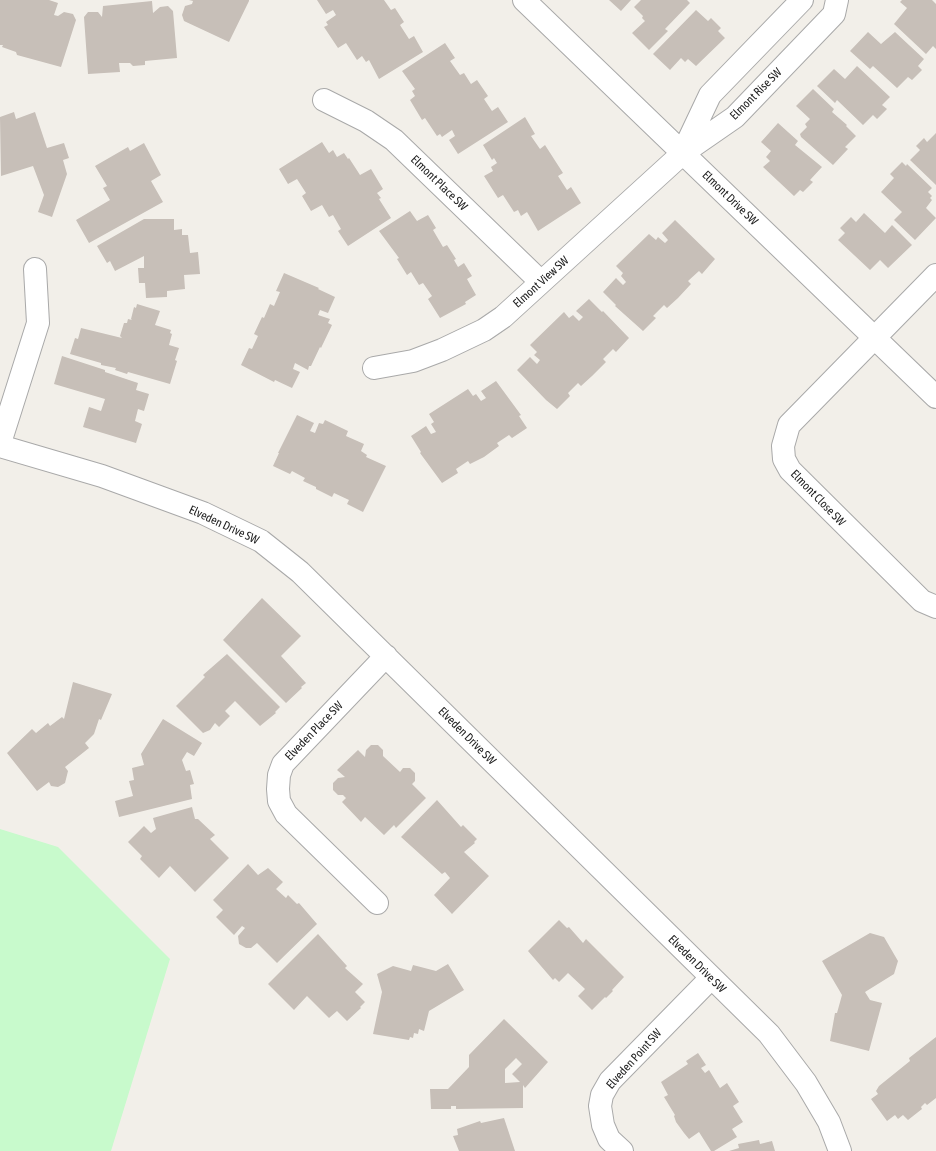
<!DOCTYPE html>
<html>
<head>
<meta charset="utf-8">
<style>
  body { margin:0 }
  canvas { display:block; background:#f2efe9 }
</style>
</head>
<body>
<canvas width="936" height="1151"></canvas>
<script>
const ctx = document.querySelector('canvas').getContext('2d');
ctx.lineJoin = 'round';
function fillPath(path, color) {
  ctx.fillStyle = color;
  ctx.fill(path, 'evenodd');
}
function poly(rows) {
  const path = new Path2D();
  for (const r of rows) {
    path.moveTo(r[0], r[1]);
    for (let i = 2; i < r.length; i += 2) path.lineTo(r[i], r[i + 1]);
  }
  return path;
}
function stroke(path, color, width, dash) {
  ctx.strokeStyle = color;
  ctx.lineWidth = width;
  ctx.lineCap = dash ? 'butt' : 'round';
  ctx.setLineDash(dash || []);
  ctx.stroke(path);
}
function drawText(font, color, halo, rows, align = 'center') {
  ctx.font = font + ' "Asap Condensed",sans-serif';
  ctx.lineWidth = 3;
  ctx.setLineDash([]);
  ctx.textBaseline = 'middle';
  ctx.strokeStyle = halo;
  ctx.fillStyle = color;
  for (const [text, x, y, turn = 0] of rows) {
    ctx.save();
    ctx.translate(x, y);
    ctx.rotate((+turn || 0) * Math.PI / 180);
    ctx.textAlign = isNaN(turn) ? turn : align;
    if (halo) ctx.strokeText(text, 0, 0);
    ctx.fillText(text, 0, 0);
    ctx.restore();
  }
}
const park = poly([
  [0,829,58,847,170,959,111,1151,0,1151]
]);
const building = poly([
  [0,0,49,0,58,3,54,15,58,16,64,12,73,14,76,20,61,67,17,55,16,52,2,47,3,45,0,45],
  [189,0,249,0,249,1,229,42,184,21,182,15,185,6,192,4,193,1],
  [317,0,384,0,391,10,395,8,404,22,400,25,409,39,414,36,423,52,379,79,369,60,366,62,362,56,357,60,346,43,338,48,324,27,328,25,326,22,336,15,333,10,326,14],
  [609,0,631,0,621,11],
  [641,0,687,0,690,3,665,29,668,31,649,50,632,33,645,21,642,18,643,16,634,7],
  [902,0,932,0,936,4,936,49,933,46,926,54,894,24,907,8,900,2],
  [152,1,153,13,160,7,168,6,173,11,177,58,145,61,145,65,133,66,130,63,119,63,120,72,88,74,84,17,88,12,98,12,102,17,103,6],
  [696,10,708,21,711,18,721,28,718,31,725,38,696,66,688,59,685,62,681,58,670,70,653,54],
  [868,32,881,44,895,32,924,59,918,66,922,70,912,80,908,77,897,88,873,66,870,69,850,51],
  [445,43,455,58,450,61,460,75,464,73,471,84,477,80,488,96,484,99,492,111,498,107,508,122,458,154,449,140,455,136,452,130,442,137,440,134,437,136,425,118,422,120,410,100,415,96,412,91,415,89,402,71],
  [857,66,890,97,882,105,887,109,877,119,873,115,863,125,837,100,835,103,817,86,834,69,845,79],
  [813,89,834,109,832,112,847,125,846,126,856,136,845,147,848,149,833,165,801,137,800,134,807,127,805,124,810,119,796,106],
  [14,112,16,119,35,112,47,148,64,143,69,158,63,160,67,174,52,217,38,212,44,195,33,166,1,176,0,117],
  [525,117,535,134,531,136,540,149,545,145,563,173,558,176,567,190,571,187,581,203,538,231,527,212,521,216,518,210,514,212,503,195,498,198,484,176,493,171,491,167,497,163,494,158,492,160,483,145],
  [778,123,798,141,795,145,822,167,810,180,813,182,803,192,800,190,794,196,763,167,770,161,766,157,771,151,761,142],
  [936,133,936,185,910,160,920,150,916,146,924,138,927,142],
  [322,142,329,153,333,150,337,157,344,153,348,159,349,158,360,175,371,169,383,189,377,193,381,198,379,199,391,218,348,246,338,231,341,229,333,215,329,217,322,205,311,211,302,196,306,193,297,179,288,184,279,169],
  [144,143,161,175,151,181,163,202,89,243,76,220,110,200,103,188,107,186,95,166,128,147,130,151],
  [902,162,906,166,907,164,932,188,928,192,932,196,930,198,932,200,926,208,936,218,915,240,894,220,902,212,881,192,894,178,890,174],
  [410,211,417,221,428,215,436,228,433,230,443,247,447,245,456,259,454,260,458,267,464,263,472,276,467,279,476,295,465,302,466,304,440,318,428,299,432,296,423,283,419,285,411,272,407,275,397,259,399,258,379,231],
  [864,213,885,233,892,225,912,245,888,268,880,260,870,270,838,240,845,233,840,228,851,217,856,222],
  [144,219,174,219,174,230,182,229,182,235,188,235,190,253,198,252,200,274,184,275,185,289,167,291,167,297,146,298,145,283,139,283,138,268,144,268,144,256,115,271,110,261,107,263,97,246],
  [675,220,715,259,702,274,699,271,688,281,691,284,678,298,667,308,664,305,653,316,656,318,643,331,615,306,616,305,603,292,616,278,623,285,626,282,621,276,623,273,616,266,649,234,656,240,658,237,665,243,668,240,662,233],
  [284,273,319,288,318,289,335,297,328,313,320,310,318,315,330,319,328,323,332,325,321,348,320,347,311,366,309,366,308,370,295,363,293,369,300,372,292,388,275,380,274,382,241,365,249,348,252,349,258,336,254,334,262,317,264,318,270,304,274,306,280,292,276,291],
  [589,299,602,312,603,311,629,338,616,352,613,349,603,359,606,362,592,376,581,386,578,383,568,393,570,396,557,409,546,400,517,370,530,357,537,364,540,360,534,355,537,352,530,345,564,312,569,318,573,315,579,321,583,317,576,311],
  [137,304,160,311,155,325,171,330,170,333,172,334,169,345,179,348,175,360,177,361,170,384,128,372,127,374,115,370,116,368,101,365,101,363,70,354,75,338,78,339,81,328,122,338,120,336,124,323,127,323,128,319,132,320,131,319,134,307,136,308],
  [62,356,105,370,105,372,138,383,136,390,149,394,144,411,138,409,135,421,142,424,136,443,83,427,89,407,101,411,105,399,54,384],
  [496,381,521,415,519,416,527,428,512,438,509,435,497,443,499,446,484,457,470,464,468,461,456,469,458,473,442,483,420,453,421,452,411,436,426,426,431,434,436,432,431,424,434,422,429,414,468,389,473,396,476,394,481,401,486,398,481,391],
  [297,415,314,423,310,431,315,433,319,423,323,424,325,420,348,431,346,436,364,444,361,451,367,455,366,457,386,466,363,512,347,504,349,500,334,493,332,497,316,489,316,487,303,481,305,478,292,471,290,474,273,466,279,453,278,453],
  [262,598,301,636,281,656,306,683,301,687,302,688,286,703,223,640],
  [227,654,280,707,275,712,276,713,260,726,235,701,225,711,230,716,219,727,215,723,210,730,203,733,176,706,205,677,203,675],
  [73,682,112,694,101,720,99,719,94,734,85,743,89,748,65,767,68,771,65,783,58,787,51,786,49,782,37,791,7,753,32,729,36,733,48,723,50,726,62,717,64,719],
  [163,719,202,743,194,756,187,752,182,760,186,771,190,770,194,784,190,785,192,799,119,817,115,801,133,796,129,781,134,780,132,768,144,765,141,754],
  [371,745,378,745,383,750,383,756,400,772,403,768,410,768,415,773,415,781,412,784,426,798,396,828,394,825,384,835,365,817,361,822,342,802,346,798,343,795,338,795,333,790,333,783,338,778,345,777,337,770,358,750,365,757,366,750],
  [437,800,461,827,463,825,477,839,474,842,475,843,464,852,489,876,452,914,434,895,450,878,445,872,442,874,401,837],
  [192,807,195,819,198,819,215,835,210,839,229,858,195,892,170,866,159,878,140,859,142,856,128,842,144,826,151,833,156,829,153,818],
  [248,864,258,875,268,868,283,882,276,889,286,898,288,895,297,904,299,903,317,924,277,963,257,943,251,948,246,948,239,944,238,936,245,928,242,926,234,935,216,917,223,910,213,900],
  [559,920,567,928,569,927,583,943,586,939,624,977,612,990,613,991,606,998,605,997,592,1010,578,996,585,989,568,973,559,982,555,978,553,980,528,951],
  [870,933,884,937,898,961,894,974,865,992,870,1000,882,1003,869,1051,830,1041,835,1013,837,1013,842,995,822,961],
  [318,934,347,966,345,968,363,984,355,992,365,1002,360,1007,361,1008,347,1021,337,1011,329,1018,307,996,294,1010,268,984],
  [448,964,464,990,429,1011,424,1031,419,1029,418,1034,414,1033,413,1038,410,1037,409,1040,373,1034,382,992,377,974,393,966,411,971,413,965,436,971],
  [504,1019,548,1062,525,1088,523,1085,523,1108,456,1109,456,1106,451,1106,451,1109,431,1109,430,1089,448,1089,469,1067,469,1055],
  [516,1058,522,1064,512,1074,520,1082,505,1083,505,1069],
  [936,1037,936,1098,927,1105,925,1103,921,1107,922,1109,908,1120,903,1115,898,1119,895,1115,887,1121,871,1099,878,1094,876,1091,879,1086,910,1061,909,1058],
  [698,1053,706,1065,701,1068,705,1073,709,1070,720,1088,727,1083,739,1102,733,1106,743,1122,732,1129,737,1137,714,1151,711,1151,699,1132,689,1139,684,1133,676,1122,674,1116,675,1115,664,1097,668,1095,661,1082,688,1064,686,1061],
  [504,1118,515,1151,459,1151,453,1136,458,1135,457,1129,480,1121,481,1123],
  [759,1140,760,1144,772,1141,775,1151,729,1151,739,1148,738,1144]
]);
const street = poly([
  [524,0,936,397],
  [324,100,366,121,394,140,541,282],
  [683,152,710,95,802,0],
  [936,275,789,425,783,446,784,459,790,470,922,601,936,607],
  [374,368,413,361,442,350,484,330,503,317,683,153,735,117,834,14,837,0],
  [0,443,38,323,35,269],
  [0,446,102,476,203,513,261,541,300,572,769,1034,806,1083,829,1122,840,1151],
  [377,903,286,814,279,801,278,789,279,775,283,764,386,656],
  [622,1151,609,1139,603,1125,600,1106,602,1095,610,1081,711,978]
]);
const streetNames = [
  ["Elmont Rise SW",756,94,-45],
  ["Elmont Place SW",439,183,44],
  ["Elmont Drive SW",730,198,44],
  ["Elmont View SW",541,282,-42],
  ["Elmont Close SW",818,498,46],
  ["Elveden Drive SW",224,525,25],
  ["Elveden Place SW",314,731,-46],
  ["Elveden Drive SW",467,736,45],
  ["Elveden Drive SW",697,964,45],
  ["Elveden Point SW",634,1059,-48]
];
fillPath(park, '#c8facc');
fillPath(building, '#c7bfb8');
stroke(street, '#a9a9a9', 24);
stroke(street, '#fff', 22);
drawText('12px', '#222', '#fff', streetNames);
</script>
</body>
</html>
